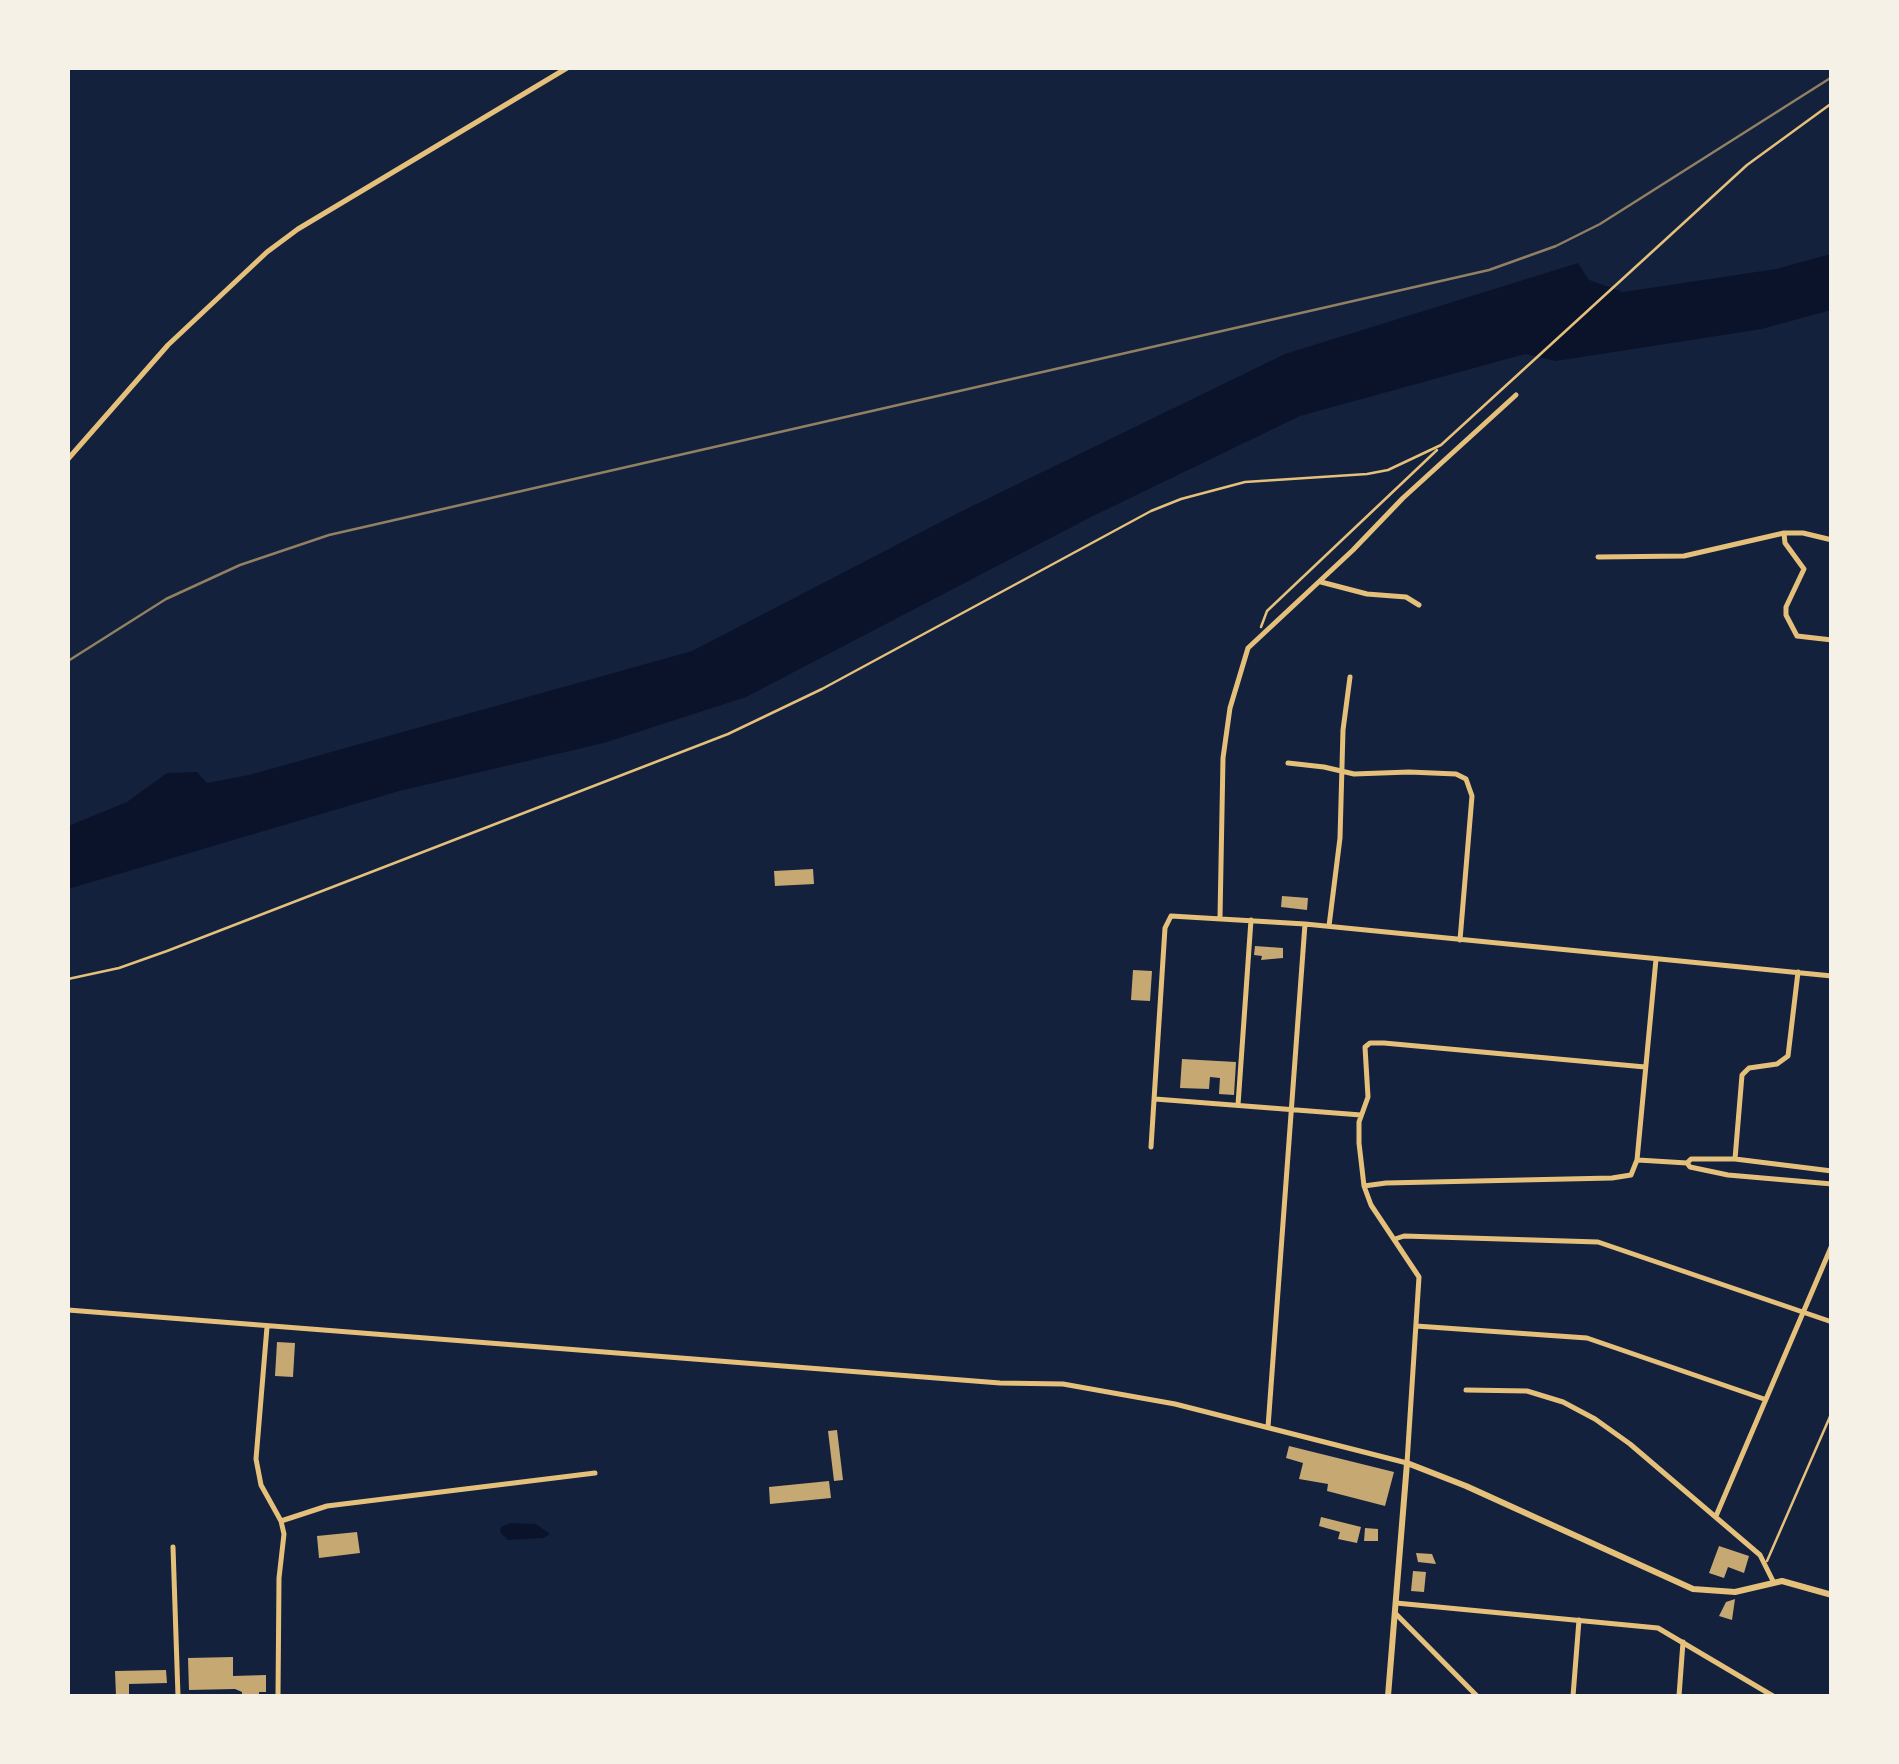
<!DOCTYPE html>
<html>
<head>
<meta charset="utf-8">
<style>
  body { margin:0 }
  #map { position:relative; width:1899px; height:1764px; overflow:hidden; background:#14213d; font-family:"Golos Text",sans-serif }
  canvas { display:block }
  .frame { position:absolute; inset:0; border:70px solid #f6f1e7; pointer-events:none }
</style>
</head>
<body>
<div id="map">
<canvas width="1899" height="1764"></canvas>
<div class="frame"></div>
</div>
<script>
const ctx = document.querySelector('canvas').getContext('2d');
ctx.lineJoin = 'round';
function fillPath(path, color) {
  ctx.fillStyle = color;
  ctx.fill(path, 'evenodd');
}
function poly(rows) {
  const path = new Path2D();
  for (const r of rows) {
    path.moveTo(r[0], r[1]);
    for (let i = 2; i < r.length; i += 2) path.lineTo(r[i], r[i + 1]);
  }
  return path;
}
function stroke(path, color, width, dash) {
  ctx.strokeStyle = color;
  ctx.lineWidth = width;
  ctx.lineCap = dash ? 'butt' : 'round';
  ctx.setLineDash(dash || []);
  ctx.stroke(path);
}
const water = poly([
  [1831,254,1831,310,1762,329,1556,361,1525,354,1300,416,1091,517,746,697,604,743,399,791,68,889,68,826,127,802,167,773,197,772,207,783,249,775,692,651,958,513,1285,354,1578,263,1589,280,1623,292,1776,269],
  [510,1523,536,1524,550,1534,543,1538,508,1540,500,1532,501,1527]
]);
const building = poly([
  [813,869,814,884,775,886,774,871],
  [1282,896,1308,898,1307,910,1281,907],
  [1255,946,1283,948,1283,958,1261,960,1262,956,1254,955],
  [1133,970,1152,971,1150,1001,1131,1000],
  [1182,1059,1236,1062,1234,1095,1219,1094,1220,1078,1210,1077,1209,1089,1180,1088],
  [277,1342,295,1343,293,1377,275,1376],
  [837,1430,843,1480,834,1481,828,1431],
  [1289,1446,1394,1472,1385,1506,1327,1491,1328,1484,1299,1479,1303,1463,1286,1458],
  [829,1481,831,1498,770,1504,769,1487],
  [1321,1517,1361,1527,1357,1543,1338,1539,1340,1532,1319,1526],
  [1365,1528,1378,1529,1378,1541,1364,1541],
  [357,1532,360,1553,319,1558,317,1536],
  [1719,1546,1749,1556,1744,1573,1728,1567,1724,1578,1709,1573],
  [1416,1553,1432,1554,1436,1564,1418,1562],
  [1413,1571,1426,1572,1424,1592,1411,1591],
  [1735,1599,1732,1620,1719,1616,1726,1602],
  [233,1657,233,1676,266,1675,266,1692,259,1692,259,1696,242,1696,242,1692,235,1689,189,1690,188,1658],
  [166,1670,167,1683,129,1684,129,1696,116,1696,115,1671]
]);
const path = poly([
  [1261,627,1267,611,1437,450],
  [68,979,119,968,167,951,728,734,822,689,1151,511,1181,499,1245,482,1367,474,1388,470,1441,445,1747,165,1832,103]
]);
const service = poly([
  [1767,1561,1832,1412]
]);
const minor = poly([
  [68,459,168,345,267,252,298,229,567,68],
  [1784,533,1785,543,1804,569,1786,607,1786,615,1797,636,1832,640],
  [1598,557,1684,556,1784,533,1803,533,1832,540],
  [1321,582,1367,594,1406,597,1419,605],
  [1288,763,1324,767,1354,774,1409,772,1456,774,1466,779,1472,796,1460,940],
  [1220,917,1223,758,1230,708,1248,648,1353,550,1403,498,1516,395],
  [1329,926,1340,838,1343,730,1350,677],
  [1155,1099,1361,1115],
  [1238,1105,1251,920],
  [1151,1147,1165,928,1171,916,1305,924,1832,976],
  [1735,1159,1742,1075,1749,1068,1777,1064,1788,1056,1798,972],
  [1638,1160,1687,1163,1690,1167,1728,1175,1832,1184],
  [1687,1163,1691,1159,1735,1159,1832,1171],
  [1364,1186,1386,1183,1612,1178,1631,1175,1637,1160,1656,959],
  [1395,1239,1404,1236,1598,1242,1832,1322],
  [68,1310,1000,1383,1063,1384,1175,1404,1407,1463,1419,1277,1371,1205,1364,1186,1359,1143,1359,1122,1368,1097,1365,1047,1370,1043,1384,1043,1645,1067],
  [1416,1326,1587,1338,1764,1399],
  [267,1327,256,1459,261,1485,281,1521,284,1534,279,1578,278,1696],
  [1466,1390,1527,1391,1563,1402,1595,1419,1630,1444,1760,1555,1773,1581],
  [1268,1427,1305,924],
  [1716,1516,1832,1245],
  [281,1521,327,1506,595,1473],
  [173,1547,178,1696],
  [1396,1603,1658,1628,1773,1696],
  [1395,1613,1477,1696],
  [1573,1696,1579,1620],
  [1679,1696,1683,1642]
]);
const tertiary = poly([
  [1388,1696,1407,1463,1466,1486,1693,1589,1735,1592,1782,1581,1832,1595]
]);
const rail = poly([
  [68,661,166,599,240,565,329,535,1489,270,1556,246,1600,224,1832,77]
]);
fillPath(water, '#0b132b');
fillPath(building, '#c6a872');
stroke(path, '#e5c07b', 2.5);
stroke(service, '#e5c07b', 2.5);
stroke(minor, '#e5c07b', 5);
stroke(tertiary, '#e5c07b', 6);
stroke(rail, '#918062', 2.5);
</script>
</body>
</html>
